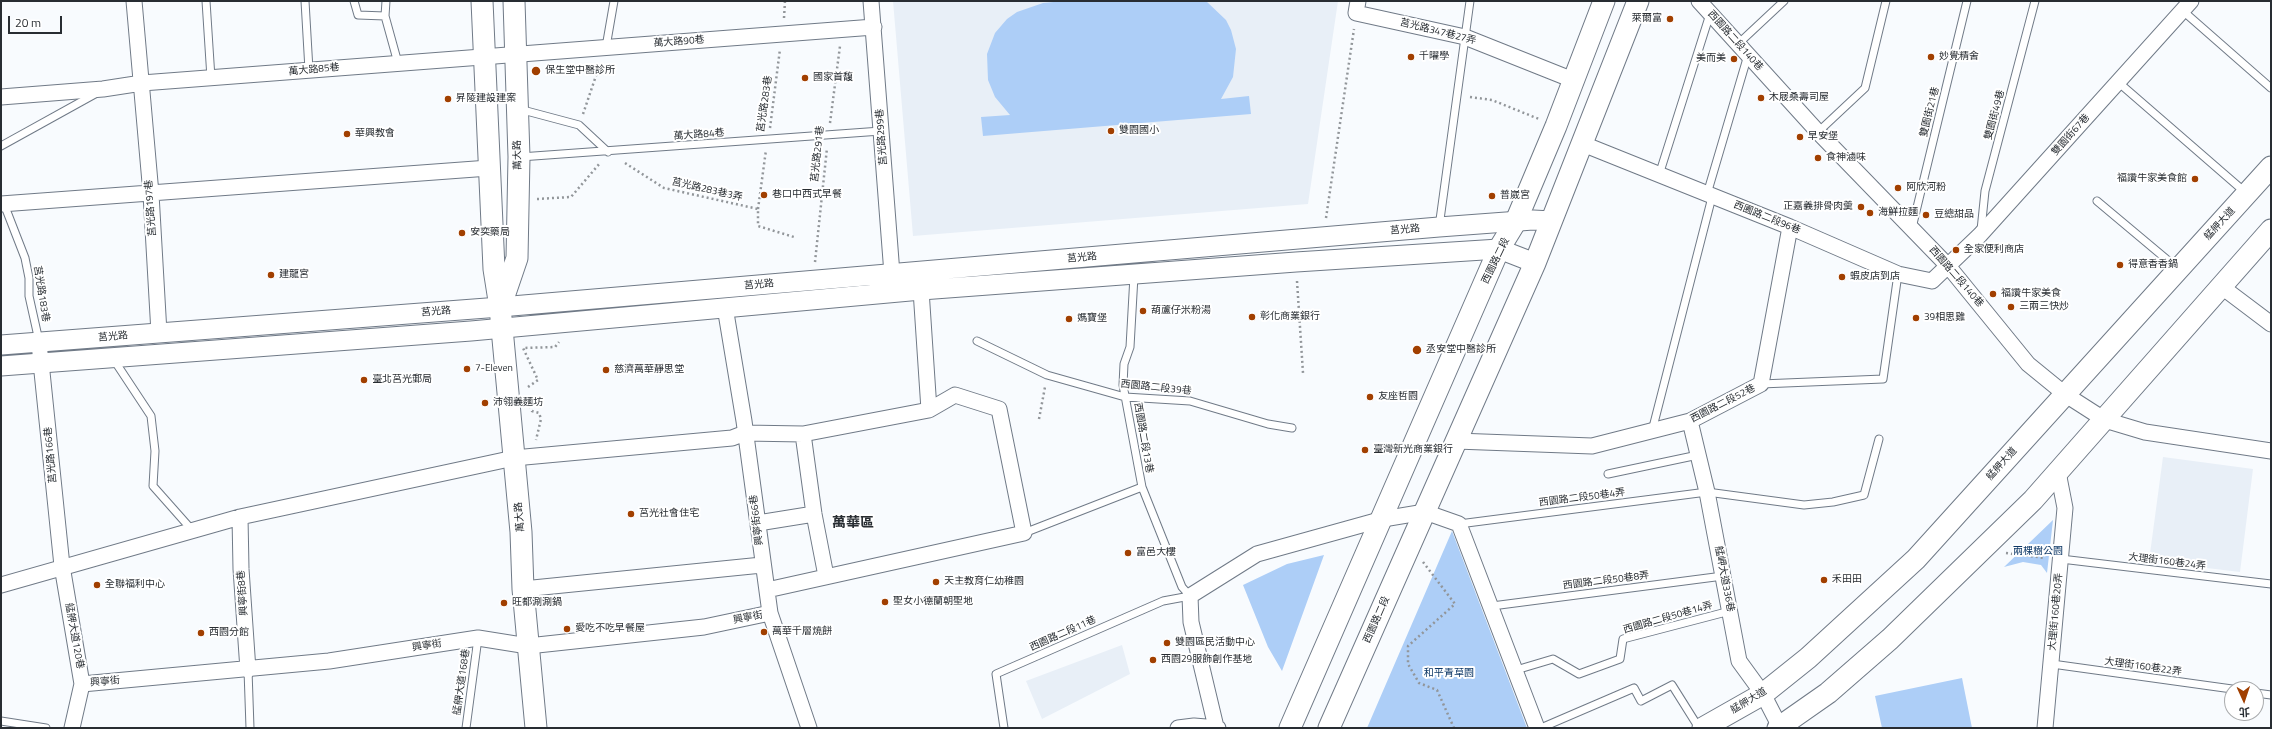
<!DOCTYPE html>
<html>
<head>
<meta charset="utf-8">
<style>
  body { margin:0 }
  #map { position:relative; width:2272px; height:729px; overflow:hidden; background:#f8fbfe; font-family:"Titillium Web","Noto Sans TC",sans-serif }
  canvas { display:block }
  .frame { position:absolute; inset:0; border:2px solid #282d32; pointer-events:none }
  .north { position:absolute; left:2224px; top:681px; width:40px; height:40px; box-sizing:border-box; background:#fff; border:1px solid #a9abad; border-radius:50%; rotate:177deg; font-size:11px; font-weight:700; line-height:16px; text-align:center; color:#282d32 }
  .north::after { content:''; display:block; margin:auto; width:14px; height:18px; background:#a13f00; clip-path:polygon(50% 0,100% 100%,50% 72%,0 100%) }
  .scale { position:absolute; left:8px; top:16px; width:54px; height:18px; box-sizing:border-box; border:2px solid #282d32; border-top:0; padding-left:5px; font-size:12px; line-height:14px; white-space:nowrap; color:#282d32; -webkit-text-stroke:3px #fff; paint-order:stroke }
</style>
</head>
<body>
<div id="map">
<canvas width="2272" height="729"></canvas>
<div class="frame"></div>
<div class="north">北</div>
<div class="scale">20 m</div>
</div>
<script>
const ctx = document.querySelector('canvas').getContext('2d');
ctx.lineJoin = 'round';
function fillPath(path, color) {
  ctx.fillStyle = color;
  ctx.fill(path, 'evenodd');
}
function poly(rows) {
  const path = new Path2D();
  for (const r of rows) {
    path.moveTo(r[0], r[1]);
    for (let i = 2; i < r.length; i += 2) path.lineTo(r[i], r[i + 1]);
  }
  return path;
}
function stroke(path, color, width, dash) {
  ctx.strokeStyle = color;
  ctx.lineWidth = width;
  ctx.lineCap = dash ? 'butt' : 'round';
  ctx.setLineDash(dash || []);
  ctx.stroke(path);
}
function drawText(font, color, halo, rows, align = 'center') {
  ctx.font = font + ' "Titillium Web","Noto Sans TC",sans-serif';
  ctx.lineWidth = 4;
  ctx.setLineDash([]);
  ctx.textBaseline = 'middle';
  ctx.strokeStyle = halo;
  ctx.fillStyle = color;
  for (const [text, x, y, turn = 0] of rows) {
    ctx.save();
    ctx.translate(x, y);
    ctx.rotate((+turn || 0) * Math.PI / 180);
    ctx.textAlign = isNaN(turn) ? turn : align;
    if (halo) ctx.strokeText(text, 0, 0);
    ctx.fillText(text, 0, 0);
    ctx.restore();
  }
}
const built = poly([
  [893,1,1338,1,1308,204,913,236],
  [2163,457,2253,469,2240,572,2149,561],
  [1122,645,1130,674,1042,719,1026,681]
]);
const green = poly([
  [1064,1,1206,1,1226,20,1231,30,1236,49,1233,77,1221,99,1249,96,1251,114,983,136,981,117,1010,115,995,97,988,80,987,54,995,33,1007,19,1017,12,1043,3],
  [2053,520,2047,573,2041,565,2023,562,2004,567],
  [1452,531,1527,728,1367,728],
  [1324,555,1282,671,1268,647,1243,585,1287,564],
  [1962,678,1972,728,1882,728,1875,696]
]);
const path = poly([
  [784,18,785,1],
  [1470,97,1492,100,1539,119],
  [583,114,600,64],
  [830,123,840,46],
  [770,128,780,49],
  [625,163,664,188,758,209,758,226,794,237],
  [537,199,571,197,600,163],
  [758,209,766,150],
  [1326,218,1354,29],
  [815,262,827,148],
  [1297,281,1303,373],
  [528,387,538,380,523,348,555,347,559,342],
  [530,406,532,411,539,413,541,419,536,440],
  [1039,419,1045,387],
  [2006,553,2045,558],
  [1423,562,1455,604,1408,646,1408,664,1419,683,1437,690,1454,728]
]);
const service = poly([
  [206,1,211,78],
  [305,1,309,70],
  [354,1,358,15,385,16],
  [386,1,385,16,398,63],
  [2183,11,2271,88],
  [1738,44,1784,1],
  [606,47,614,1],
  [2118,82,2246,193],
  [519,109,579,125,608,152],
  [1818,132,1865,88,1886,1],
  [1,146,95,94],
  [520,157,881,131],
  [1659,175,1710,14],
  [1707,194,1748,55],
  [2097,201,2177,268],
  [4,204,25,258,29,278,29,296,39,341],
  [1439,227,1470,1],
  [1912,228,1967,1],
  [1981,230,1985,191,2035,1],
  [1134,276,1130,347,1124,364,1123,385,1142,487,1182,587,1190,596],
  [977,341,1047,375,1125,397,1190,401,1268,424,1292,428],
  [114,360,151,416,155,451,153,486,192,530],
  [1761,384,1883,379,1898,274],
  [1652,431,1712,197],
  [1608,474,1698,455],
  [1459,524,1707,492,1804,505,1833,502,1864,495,1879,439],
  [1024,533,1142,487],
  [2061,559,2271,584],
  [1492,606,1723,576],
  [2052,664,2232,689],
  [248,670,250,728],
  [1516,670,1553,659,1579,674,1620,659,1623,639,1730,611],
  [2256,693,2271,695],
  [1,721,46,728],
  [466,728,478,638],
  [1004,728,996,674,1163,601,1190,596],
  [1541,728,1634,688,1641,701,1672,685,1699,728]
]);
const minor = poly([
  [134,1,151,194,159,333],
  [871,1,892,274],
  [1358,1,1356,13,1465,37,1573,80],
  [1699,1,1818,132,1949,267,2028,364,2066,395,2105,420,2145,432,2271,451],
  [1,97,103,89,142,83,874,27],
  [1583,144,1790,227,1898,274,1932,281,1980,235,2191,1],
  [1,204,489,168],
  [2222,287,2271,324],
  [725,307,744,421,770,613,809,728],
  [39,343,62,566,82,684,72,728],
  [1690,421,1707,492,1739,661,1763,694,1780,727],
  [803,434,814,514,826,576],
  [1456,441,1592,446,1690,421,1761,384,1790,227],
  [240,517,241,569,248,670],
  [758,523,814,514],
  [1,585,240,517,514,458,732,438,745,433,803,434,929,410,921,290],
  [523,589,762,565],
  [767,590,1024,533,999,409,955,395,929,410],
  [82,684,329,661,478,638,528,646,704,627,770,613],
  [1216,727,1191,622,1190,596,1257,554,1383,519,1425,512,1459,524,1537,728],
  [1178,728,1194,726,1218,728],
  [2045,728,2065,508,2058,472]
]);
const tertiary = poly([
  [1,345,500,307,1439,227,1533,220,1552,221],
  [1,366,471,331,921,290,1296,262,1499,249,1535,263]
]);
const secondary = poly([
  [482,1,494,269,500,307,521,532,523,589,536,728],
  [501,305,517,258,519,157,514,1],
  [1290,728,1499,249,1516,221,1556,126,1604,1],
  [1329,728,1535,263,1638,1],
  [1703,728,1763,694,1808,658,1916,559,2271,167],
  [1778,728,1828,693,1890,639,2033,500,2271,230]
]);
const markers = [
  [1670,19,4,"#a13f00"],
  [1411,57,4,"#a13f00"],
  [1931,57,4,"#a13f00"],
  [1734,59,4,"#a13f00"],
  [536,71,5,"#a13f00"],
  [805,78,4,"#a13f00"],
  [1761,98,4,"#a13f00"],
  [448,99,4,"#a13f00"],
  [1111,131,4,"#a13f00"],
  [347,134,4,"#a13f00"],
  [1800,137,4,"#a13f00"],
  [1818,158,4,"#a13f00"],
  [2195,179,4,"#a13f00"],
  [1898,188,4,"#a13f00"],
  [764,195,4,"#a13f00"],
  [1492,196,4,"#a13f00"],
  [1861,207,4,"#a13f00"],
  [1870,213,4,"#a13f00"],
  [1926,215,4,"#a13f00"],
  [462,233,4,"#a13f00"],
  [1956,250,4,"#a13f00"],
  [2120,265,4,"#a13f00"],
  [271,275,4,"#a13f00"],
  [1842,277,4,"#a13f00"],
  [1993,294,4,"#a13f00"],
  [2011,307,4,"#a13f00"],
  [1143,311,4,"#a13f00"],
  [1252,317,4,"#a13f00"],
  [1916,318,4,"#a13f00"],
  [1069,319,4,"#a13f00"],
  [1417,350,5,"#a13f00"],
  [467,369,4,"#a13f00"],
  [606,370,4,"#a13f00"],
  [364,380,4,"#a13f00"],
  [1370,397,4,"#a13f00"],
  [485,403,4,"#a13f00"],
  [1365,450,4,"#a13f00"],
  [631,514,4,"#a13f00"],
  [1128,553,4,"#a13f00"],
  [1824,580,4,"#a13f00"],
  [936,582,4,"#a13f00"],
  [97,585,4,"#a13f00"],
  [885,602,4,"#a13f00"],
  [504,603,4,"#a13f00"],
  [567,629,4,"#a13f00"],
  [764,632,4,"#a13f00"],
  [201,633,4,"#a13f00"],
  [1167,643,4,"#a13f00"],
  [1153,660,4,"#a13f00"]
];
const poiNames = [
  ["萊爾富",1662,19,"right"],
  ["千曜學",1419,57],
  ["妙覺精舍",1939,57],
  ["美而美",1726,59,"right"],
  ["保生堂中醫診所",545,71],
  ["國家首馥",813,78],
  ["木屐桑壽司屋",1769,98],
  ["昇陵建設建案",456,99],
  ["雙園國小",1119,131],
  ["華興教會",355,134],
  ["早安堡",1808,137],
  ["食神滷味",1826,158],
  ["福讚牛家美食館",2187,179,"right"],
  ["阿欣河粉",1906,188],
  ["巷口中西式早餐",772,195],
  ["普崴宮",1500,196],
  ["正嘉義排骨肉羹",1853,207,"right"],
  ["海鮮拉麵",1878,213],
  ["豆總甜品",1934,215],
  ["安奕藥局",470,233],
  ["全家便利商店",1964,250],
  ["得意香香鍋",2128,265],
  ["建龍宮",279,275],
  ["蝦皮店到店",1850,277],
  ["福讚牛家美食",2001,294],
  ["三兩三快炒",2019,307],
  ["葫蘆仔米粉湯",1151,311],
  ["彰化商業銀行",1260,317],
  ["39相思雞",1924,318],
  ["媽寶堡",1077,319],
  ["丞安堂中醫診所",1426,350],
  ["7-Eleven",475,369],
  ["慈濟萬華靜思堂",614,370],
  ["臺北莒光郵局",372,380],
  ["友座哲園",1378,397],
  ["沛翎義麵坊",493,403],
  ["臺灣新光商業銀行",1373,450],
  ["莒光社會住宅",639,514],
  ["富邑大樓",1136,553],
  ["禾田田",1832,580],
  ["天主教育仁幼稚園",944,582],
  ["全聯福利中心",105,585],
  ["聖女小德蘭朝聖地",893,602],
  ["旺都涮涮鍋",512,603],
  ["愛吃不吃早餐屋",575,629],
  ["萬華千層燒餅",772,632],
  ["西園分館",209,633],
  ["雙園區民活動中心",1175,643],
  ["西園29服飾創作基地",1161,660]
];
const streetNames = [
  ["莒光路347巷27弄",1438,32,14],
  ["西園路二段140巷",1735,41,48],
  ["萬大路90巷",679,42,-4],
  ["萬大路85巷",314,70,-5],
  ["莒光路283巷",765,104,-82],
  ["雙園街21巷",1930,112,-76],
  ["雙園街49巷",1995,115,-75],
  ["萬大路84巷",699,135,-4],
  ["雙園街67巷",2071,135,-48],
  ["莒光路299巷",882,137,-94],
  ["莒光路291巷",818,154,-84],
  ["萬大路",518,155,-91],
  ["莒光路283巷3弄",707,190,13],
  ["莒光路197巷",151,208,-94],
  ["西園路二段96巷",1767,218,22],
  ["艋舺大道",2220,224,-47],
  ["莒光路",1405,230,-5],
  ["莒光路",1082,258,-5],
  ["西園路二段",1496,261,-64],
  ["西園路二段140巷",1956,277,49],
  ["莒光路",759,285,-5],
  ["莒光路183巷",41,294,81],
  ["莒光路",436,312,-4],
  ["莒光路",113,337,-5],
  ["西園路二段39巷",1156,388,6],
  ["西園路二段52巷",1723,404,-27],
  ["西園路二段13巷",1143,438,80],
  ["莒光路166巷",51,455,-95],
  ["艋舺大道",2002,464,-48],
  ["西園路二段50巷4弄",1582,498,-7],
  ["萬大路",520,517,-95],
  ["興寧街66巷",757,520,-97],
  ["大理街160巷24弄",2167,562,7],
  ["艋岬大道336巷",1724,579,79],
  ["西園路二段50巷8弄",1606,581,-7],
  ["興寧街8巷",243,593,-94],
  ["大理街160巷20弄",2056,612,-85],
  ["興寧街",748,618,-11],
  ["西園路二段50巷14弄",1668,618,-16],
  ["西園路二段",1377,620,-66],
  ["西園路二段11巷",1063,634,-24],
  ["艋舺大道120巷",74,636,80],
  ["興寧街",427,646,-9],
  ["大理街160巷22弄",2143,667,8],
  ["興寧街",105,682,-5],
  ["艋舺大道168巷",462,682,-82],
  ["艋舺大道",1749,701,-31]
];
const parkNames = [
  ["兩棵樹公園",2038,552],
  ["和平青草園",1449,674]
];
const districtNames = [
  ["萬華區",853,524]
];
fillPath(built, '#e8eff7');
fillPath(green, '#adcef7');
stroke(service, '#707a87', 9);
stroke(minor, '#707a87', 17);
stroke(tertiary, '#707a87', 21);
stroke(secondary, '#707a87', 23);
stroke(path, '#92969a', 2.5, [2, 3]);
stroke(service, '#fff', 7);
stroke(minor, '#fff', 15);
stroke(tertiary, '#fff', 19);
stroke(secondary, '#fff', 21);
for (const [x, y, r, color] of markers) {
  const dot = new Path2D();
  dot.arc(x, y, r, 0, 2 * Math.PI);
  ctx.fillStyle = color;
  ctx.fill(dot);
  stroke(dot, '#fff', 1.5);
}
drawText('10px', '#282d32', '#fff', poiNames, 'left');
drawText('10px', '#282d32', '#fff', streetNames);
drawText('10px', '#0c3766', '#fff', parkNames);
drawText('bold 14px', '#282d32', '#fff', districtNames);
</script>
</body>
</html>
